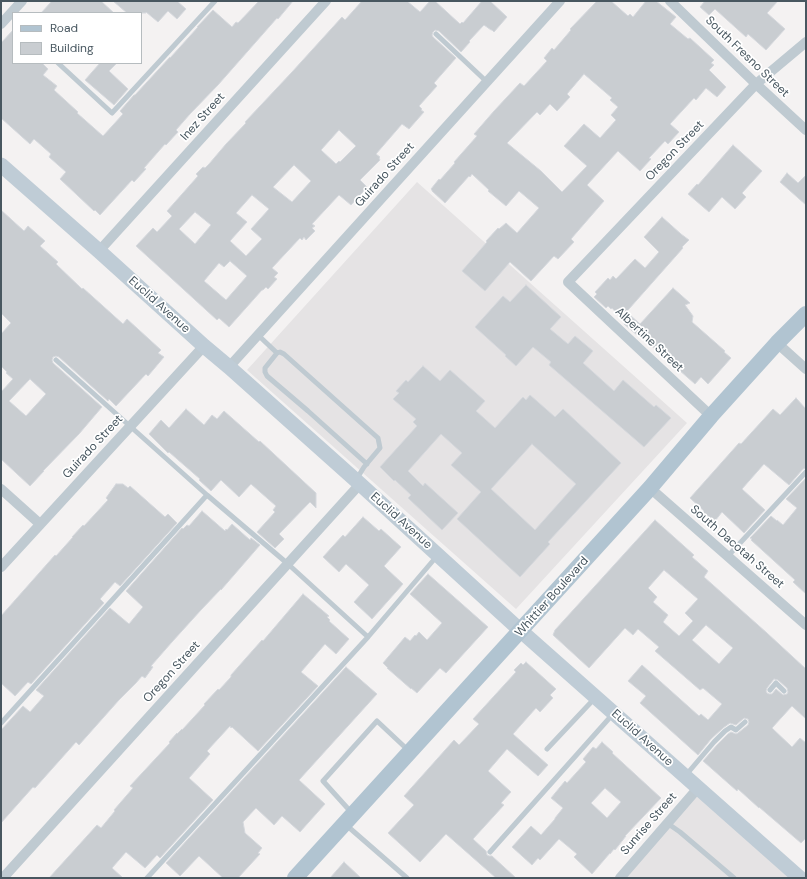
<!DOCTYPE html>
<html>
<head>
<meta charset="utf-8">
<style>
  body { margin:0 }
  #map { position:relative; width:807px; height:879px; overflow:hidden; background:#f4f2f2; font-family:"DM Sans",sans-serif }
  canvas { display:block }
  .frame { position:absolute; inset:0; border:2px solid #485760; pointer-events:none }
  .legend { position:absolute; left:12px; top:12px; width:130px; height:52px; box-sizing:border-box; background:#fff; border:1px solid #b6bcbf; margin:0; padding:5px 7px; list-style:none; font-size:12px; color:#485760 }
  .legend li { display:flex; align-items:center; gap:8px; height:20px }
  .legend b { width:20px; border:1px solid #b6bcbf }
</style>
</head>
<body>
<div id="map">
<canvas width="807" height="879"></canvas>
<div class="frame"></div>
<ul class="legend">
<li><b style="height:5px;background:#b1c4d1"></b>Road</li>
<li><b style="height:11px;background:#c9cdd1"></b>Building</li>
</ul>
</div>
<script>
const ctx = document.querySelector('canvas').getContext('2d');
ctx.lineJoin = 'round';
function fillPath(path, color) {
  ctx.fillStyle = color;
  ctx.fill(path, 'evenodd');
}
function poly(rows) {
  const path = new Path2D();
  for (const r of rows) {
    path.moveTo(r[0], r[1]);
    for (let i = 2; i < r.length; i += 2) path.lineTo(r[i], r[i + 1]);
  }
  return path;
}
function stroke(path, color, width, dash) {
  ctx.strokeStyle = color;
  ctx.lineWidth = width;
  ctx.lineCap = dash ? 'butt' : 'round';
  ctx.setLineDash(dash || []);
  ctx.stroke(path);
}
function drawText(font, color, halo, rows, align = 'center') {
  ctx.font = font + ' "DM Sans",sans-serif';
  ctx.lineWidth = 3.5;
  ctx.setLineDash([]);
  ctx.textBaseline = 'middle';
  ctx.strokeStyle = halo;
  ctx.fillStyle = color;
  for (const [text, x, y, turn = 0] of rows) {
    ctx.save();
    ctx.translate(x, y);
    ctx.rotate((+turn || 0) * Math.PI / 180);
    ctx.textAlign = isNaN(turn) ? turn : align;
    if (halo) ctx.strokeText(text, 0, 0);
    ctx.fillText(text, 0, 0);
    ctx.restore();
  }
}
const education = poly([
  [417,182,687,423,516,609,247,370],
  [698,792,795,878,623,878]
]);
const building = poly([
  [52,1,101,1,114,13,41,13,52,1],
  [113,1,177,1,186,9,177,19,168,11,158,22,146,12,146,13,127,13,113,1],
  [259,1,293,1,278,19,277,18,218,85,190,114,176,130,178,132,166,145,165,144,144,168,146,169,134,182,132,180,100,215,95,210,94,211,60,179,66,172,49,157,51,154,34,139,30,144,1,118,1,43,13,30,13,63,42,63,48,69,43,75,57,86,54,90,78,112,77,113,103,136,123,114,120,111,134,95,135,95,170,57,170,58,198,27,197,27,213,10,232,27,236,22,238,23,259,1],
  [362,1,407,1,420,12,430,1,435,1,460,24,462,22,463,23,482,1,490,1,507,17,494,32,492,30,491,30,484,25,469,41,470,42,461,52,439,31,435,30,433,32,432,35,433,37,456,58,434,83,437,86,419,106,422,109,421,110,424,112,409,129,402,124,376,154,380,157,379,158,380,160,360,180,367,187,362,193,351,205,339,195,312,224,315,226,312,228,315,231,306,240,304,237,302,240,300,238,272,268,278,273,274,277,277,279,268,289,266,287,263,290,262,290,229,327,219,318,217,320,136,246,153,228,157,232,172,216,167,211,198,176,196,174,203,167,205,168,209,164,226,144,246,123,245,122,292,72,342,17,345,20,362,1],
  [339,130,356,146,340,162,339,161,336,164,321,150,339,130],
  [294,165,311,181,292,202,273,187,294,165],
  [252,195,269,209,251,229,262,239,246,256,230,241,247,222,236,213,252,195],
  [195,212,211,225,195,244,179,229,195,212],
  [230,261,247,276,226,300,204,281,219,263,224,267,230,261],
  [597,1,611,1,628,16,630,14,633,17,646,1,656,1,676,17,670,24,688,39,690,38,714,60,711,63,714,65,709,70,726,87,717,97,706,88,696,100,694,98,670,124,679,132,668,144,665,141,649,158,651,159,640,171,618,151,587,185,604,201,571,239,574,242,558,259,554,256,531,281,510,262,485,291,462,271,487,242,486,241,498,228,499,229,506,223,517,233,539,208,519,191,506,206,488,191,489,190,472,174,470,177,469,176,445,203,432,191,432,190,431,189,439,179,440,180,455,163,454,162,477,136,474,134,494,111,520,83,524,86,547,61,544,58,552,48,554,50,571,30,570,29,597,1],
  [584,74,612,98,610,100,618,107,611,115,616,120,600,138,584,124,564,146,587,166,562,192,541,171,507,143,537,112,540,115,550,104,557,111,570,97,567,94,584,74],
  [705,1,778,1,767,13,785,29,766,50,748,34,746,37,715,9,709,15,700,7,705,1],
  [100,63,117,63,109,71,128,89,114,105,85,80,100,63],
  [733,145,762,171,742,193,746,197,735,209,722,197,709,212,688,194,697,184,698,185,733,145],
  [787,173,798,183,806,175,806,205,780,182,787,173],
  [1,210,24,231,28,226,45,241,40,246,58,262,56,264,82,289,83,288,123,324,127,319,161,350,158,353,164,357,148,376,146,374,116,406,109,399,108,401,59,357,56,356,53,357,52,360,53,363,102,407,79,434,43,471,44,471,30,486,1,459,1,392,13,379,6,373,7,372,1,366,1,334,11,323,1,313,1,210],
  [30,379,46,394,26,416,9,401,30,379],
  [662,217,681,234,689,240,682,247,683,248,621,318,612,308,611,309,608,306,606,308,594,297,597,294,595,292,608,278,610,280,613,276,616,279,635,259,645,268,659,252,644,237,662,217],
  [526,285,561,317,550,329,568,344,575,336,593,351,583,363,614,391,623,380,654,407,656,405,671,418,644,447,549,365,551,362,533,347,516,366,505,356,506,355,475,327,503,296,510,302,526,285],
  [673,288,690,303,685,305,693,316,692,322,725,351,724,352,731,358,708,384,701,377,695,384,638,334,637,335,624,324,630,315,640,324,673,288],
  [423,366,440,381,450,370,485,401,476,411,495,428,523,397,526,400,530,395,555,417,563,409,621,463,548,542,550,544,520,577,457,519,481,492,451,465,462,453,441,434,408,471,423,486,425,483,458,513,442,530,408,498,411,495,395,480,394,481,380,467,417,426,413,422,416,419,393,399,399,393,396,391,406,380,408,382,423,366],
  [532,444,576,484,535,530,491,489,532,444],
  [796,398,806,409,806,468,803,469,789,485,764,464,742,489,765,510,744,533,722,512,715,521,714,520,712,521,703,512,704,511,690,498,739,443,741,444,773,409,780,415,796,398],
  [186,409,204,425,212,415,217,419,224,411,259,442,260,441,316,493,316,508,310,502,279,534,284,539,275,548,257,532,275,512,273,510,276,506,251,484,239,497,221,480,211,491,199,480,200,479,169,452,168,453,149,434,161,420,169,428,186,409],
  [806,478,806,594,793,582,795,580,751,540,752,539,750,538,771,516,777,521,777,520,783,525,797,508,786,499,806,478],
  [116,484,123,484,128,488,130,486,165,517,168,514,177,523,120,586,115,582,100,599,104,603,31,684,28,682,15,696,1,683,1,616,55,555,56,556,73,537,72,537,83,525,84,526,108,500,106,498,116,484],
  [202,511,225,531,226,529,227,530,232,524,250,540,251,538,260,545,221,590,221,589,201,610,172,642,151,666,153,667,145,678,142,676,136,683,119,700,79,745,76,742,35,788,33,787,1,823,1,730,23,706,30,712,44,696,36,690,110,608,129,624,143,607,126,591,182,528,183,529,187,525,189,526,202,511],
  [363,517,379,531,381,529,401,547,384,566,387,569,403,584,372,619,354,602,369,585,346,564,339,572,323,557,343,535,345,537,363,517],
  [655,520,694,555,692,557,708,571,704,577,767,633,806,669,806,719,792,706,772,728,792,747,800,738,806,743,806,838,801,843,759,807,759,808,738,789,737,791,703,761,717,745,728,734,731,732,736,734,738,733,748,725,749,722,748,719,744,718,736,725,730,723,723,728,711,739,698,755,640,703,646,696,628,681,642,665,699,716,701,714,708,720,722,704,703,688,700,690,655,651,659,647,638,629,633,635,625,628,589,668,553,635,555,630,655,520],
  [664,570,698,599,685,613,693,621,679,636,663,622,668,615,653,602,657,597,648,588,664,570],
  [706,625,733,648,719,664,692,640,706,625],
  [774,679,778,680,787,688,788,692,787,694,783,695,776,689,772,694,769,694,767,693,766,691,767,688,774,679],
  [428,574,488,627,446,673,440,668,417,693,411,688,411,689,387,668,388,668,383,663,405,637,410,641,415,635,416,636,419,632,427,640,442,623,410,594,428,574],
  [303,594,329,616,327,617,330,620,329,621,349,639,336,654,325,644,301,672,318,686,258,751,232,727,231,728,230,726,207,751,210,754,189,778,213,800,160,858,157,855,145,868,126,852,112,868,123,878,49,878,97,825,101,828,115,811,114,810,133,788,130,786,170,743,169,742,177,733,177,734,182,729,182,730,205,705,204,704,218,689,219,690,231,677,231,675,246,658,262,640,263,641,303,594],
  [526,662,556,689,550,695,553,698,540,712,536,708,513,734,548,765,538,776,507,749,488,771,511,792,501,803,504,805,473,839,486,851,487,855,489,856,492,856,516,878,496,878,446,834,420,862,388,833,414,805,404,796,454,740,459,745,479,724,473,719,516,672,514,670,521,663,523,665,526,662],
  [346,667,377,694,299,780,325,804,300,832,282,816,274,825,256,808,243,822,245,833,262,848,258,853,260,854,238,878,223,878,199,856,180,876,166,863,346,667],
  [602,742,613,752,612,753,661,798,625,836,626,836,615,850,614,849,610,854,610,853,592,874,574,857,577,854,559,839,540,860,538,858,532,865,512,847,531,826,541,835,555,819,555,818,563,808,551,798,565,781,567,783,586,762,583,759,593,747,596,749,602,742],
  [605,788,621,802,607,818,591,803,605,788],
  [344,862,361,878,330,878,344,862]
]);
const lane = poly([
  [436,34,487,82],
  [58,63,112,113,215,1],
  [258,335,277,353],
  [56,360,207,495,288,564,368,637],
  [356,480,364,467,380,448,378,438,284,354,280,352,277,353,265,368,265,372,267,376,308,411,367,464],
  [728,556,806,472],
  [770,690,776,683,784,691],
  [1,723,207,495],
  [547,749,595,698],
  [686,775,714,742,725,731,731,727,736,730,745,722],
  [351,812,323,781,377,721,409,751],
  [667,823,680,832,734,878],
  [345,824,407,878],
  [490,852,613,714],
  [147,878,368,637,437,556]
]);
const street = poly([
  [670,1,756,84,806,130],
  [1,24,22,1],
  [99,251,326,1],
  [777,343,806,369],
  [229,367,560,1],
  [711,416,568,282,756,84,806,42],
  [650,488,806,625],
  [1,489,40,524],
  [1,567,204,346],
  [3,878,360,484],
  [620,878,698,788]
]);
const secondary = poly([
  [1,165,99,251,204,346,229,367,360,484,521,631,800,878]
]);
const primary = poly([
  [295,878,650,488,711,416,777,343,806,314]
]);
const streetNames = [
  ["South Fresno Street",747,57,44],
  ["Inez Street",203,117,-48],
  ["Oregon Street",675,151,-46],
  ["Guirado Street",385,175,-48],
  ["Euclid Avenue",159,305,42],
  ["Albertine Street",649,340,43],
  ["Guirado Street",93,447,-47],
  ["Euclid Avenue",401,521,42],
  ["South Dacotah Street",737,547,41],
  ["Whittier Boulevard",552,597,-48],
  ["Oregon Street",172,672,-48],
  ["Euclid Avenue",642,738,42],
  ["Sunrise Street",649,824,-49]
];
fillPath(education, '#e5e3e4');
fillPath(building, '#c9cdd1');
stroke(building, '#d5d8dd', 1);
stroke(lane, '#bfcad1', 5);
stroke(street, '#bfcad1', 10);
stroke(secondary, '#bfccd6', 15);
stroke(primary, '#b1c4d1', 16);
drawText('12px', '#485760', '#fff', streetNames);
</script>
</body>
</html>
